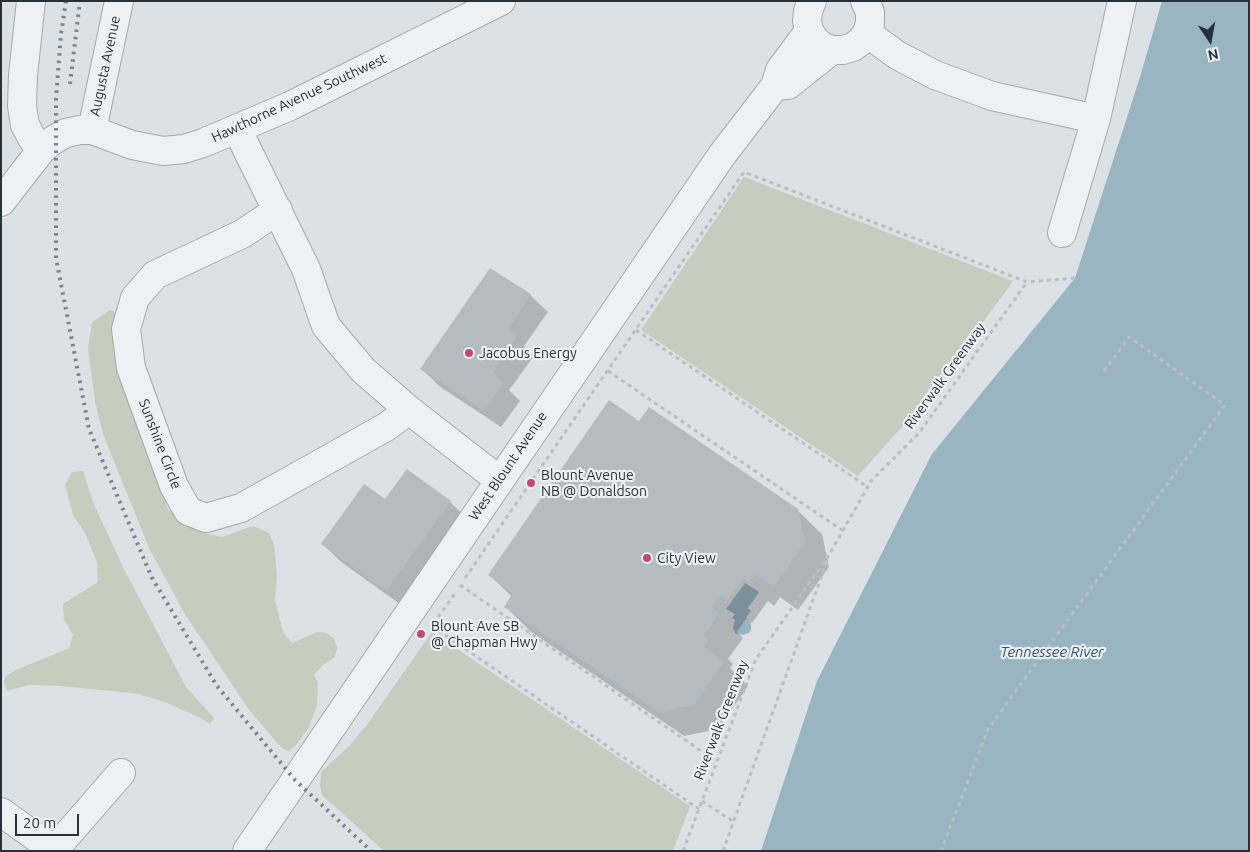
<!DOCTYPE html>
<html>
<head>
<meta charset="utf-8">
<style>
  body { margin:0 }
  #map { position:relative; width:1250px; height:852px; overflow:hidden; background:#dce1e5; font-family:Ubuntu,sans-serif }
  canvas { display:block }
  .frame { position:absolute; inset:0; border:2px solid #27313a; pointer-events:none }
  .north { position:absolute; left:1185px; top:15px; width:50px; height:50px; -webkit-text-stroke:4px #ebf0f3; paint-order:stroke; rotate:168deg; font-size:14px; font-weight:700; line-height:20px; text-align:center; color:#27313a }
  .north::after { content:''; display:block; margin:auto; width:18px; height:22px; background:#27313a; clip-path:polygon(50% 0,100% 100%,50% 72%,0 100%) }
  .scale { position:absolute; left:15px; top:814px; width:64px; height:22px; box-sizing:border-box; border:2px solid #27313a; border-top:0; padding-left:6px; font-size:15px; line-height:18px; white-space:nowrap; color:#27313a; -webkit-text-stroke:4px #ebf0f3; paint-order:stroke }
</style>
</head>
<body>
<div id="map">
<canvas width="1250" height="852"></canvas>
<div class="frame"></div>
<div class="north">N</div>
<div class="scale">20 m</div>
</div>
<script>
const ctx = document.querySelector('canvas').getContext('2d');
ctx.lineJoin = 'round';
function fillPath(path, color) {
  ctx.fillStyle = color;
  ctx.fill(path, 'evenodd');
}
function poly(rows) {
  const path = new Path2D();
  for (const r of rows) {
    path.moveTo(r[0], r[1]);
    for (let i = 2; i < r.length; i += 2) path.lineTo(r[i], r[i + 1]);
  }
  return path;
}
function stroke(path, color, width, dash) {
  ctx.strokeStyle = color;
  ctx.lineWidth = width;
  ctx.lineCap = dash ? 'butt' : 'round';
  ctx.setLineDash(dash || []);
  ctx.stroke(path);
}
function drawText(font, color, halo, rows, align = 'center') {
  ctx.font = font + ' Ubuntu,sans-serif';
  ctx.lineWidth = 4.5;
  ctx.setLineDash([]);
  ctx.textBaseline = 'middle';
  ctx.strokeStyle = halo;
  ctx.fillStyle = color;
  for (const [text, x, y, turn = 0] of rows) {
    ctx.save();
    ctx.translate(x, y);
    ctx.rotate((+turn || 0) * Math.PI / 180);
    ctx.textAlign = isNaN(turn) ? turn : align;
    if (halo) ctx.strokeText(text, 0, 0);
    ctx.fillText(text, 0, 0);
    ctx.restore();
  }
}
const green = poly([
  [744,177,1013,281,932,393,858,476,641,330],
  [110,310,120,314,138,419,168,509,178,519,203,533,222,537,253,526,269,533,274,545,277,576,275,600,283,632,292,643,317,632,326,633,334,638,337,648,335,657,322,666,314,675,318,682,317,706,308,729,296,745,289,751,282,748,249,710,186,616,150,550,104,437,95,402,88,348,92,322],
  [83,471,93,502,123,567,186,687,214,718,210,724,201,718,164,702,139,694,61,686,29,685,7,691,4,681,6,676,16,670,69,648,73,635,64,620,63,604,98,582,97,562,85,533,73,515,65,485,72,472],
  [432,632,690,806,673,851,384,851,322,795,320,786,321,772,350,745,366,726]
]);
const water = poly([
  [1162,1,1249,1,1249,851,761,851,817,681,932,454,1075,278,1140,77],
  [745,583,759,592,748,608,751,611,746,618,751,623,751,630,749,633,743,635,735,633,733,628,735,620,732,618,735,614,726,609]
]);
const shadow = poly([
  [490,270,530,295,548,312,524,346,534,356,509,390,520,401,501,427,439,386,422,369],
  [640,422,797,510,822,534,829,567,798,610,780,597,774,606,768,601,752,623,746,619,737,632,743,638,728,659,733,664,730,668,748,686,718,729,684,736,530,631,505,606,512,597,490,575],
  [385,501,450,502,468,519,404,607,340,561,323,544]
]);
const building = poly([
  [490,268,531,294,508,329,517,337,493,372,503,383,484,411,420,369],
  [609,400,639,421,649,407,798,509,805,542,774,587,755,574,749,582,743,578,727,600,721,596,712,608,719,613,704,635,709,639,704,647,724,661,694,705,659,712,504,607,513,593,488,575],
  [407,469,451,501,386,591,321,544,364,484,385,499]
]);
const path = poly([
  [636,330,868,487],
  [608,371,843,531],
  [465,578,744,172,1027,282,1075,278],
  [460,585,717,762],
  [438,617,456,592],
  [432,626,699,809],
  [702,801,734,822],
  [683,851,756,659,829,555,871,481,919,433,1027,282],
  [723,851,827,561],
  [941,851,988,729,1225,405,1129,337,1104,371]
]);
const minor = poly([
  [31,1,23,75,22,106,25,125,33,140,43,148],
  [812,1,808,11,807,21,809,31,815,40,823,47,832,50,843,50,853,47,861,41,867,33,870,23,870,12,865,1],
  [867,33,897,55,935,75,992,96,1096,119,1122,1],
  [775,86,788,85,832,50],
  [237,129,306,269,326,326,363,370,409,410,499,480],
  [92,130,119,1],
  [1,202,43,148,55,139,66,133,80,130,92,130,132,145,163,151,184,149,203,143,290,106,501,1],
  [278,210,242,234,155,275,135,298,126,329,131,368,174,486,188,511,206,518,241,508,386,427,409,410],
  [1062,233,1096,119],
  [1,812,54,850,121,773],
  [247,851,722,155,775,86,780,70,809,31]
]);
const rail = poly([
  [66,1,61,34,56,99,56,258,89,429,152,578,217,686,295,780,371,851],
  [70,84,80,1]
]);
const markers = [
  [469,353,5,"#c14a71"],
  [531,483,5,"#c14a71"],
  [647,558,5,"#c14a71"],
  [421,634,5,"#c14a71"]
];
const streetNames = [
  ["Augusta Avenue",105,66,-78],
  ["Hawthorne Avenue Southwest",299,98,-25],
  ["Riverwalk Greenway",945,376,-54],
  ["Sunshine Circle",160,444,69],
  ["West Blount Avenue",508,466,-56],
  ["Riverwalk Greenway",721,720,-69]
];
const poiNames = [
  ["Jacobus Energy",479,353],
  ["Blount Avenue",541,475],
  ["NB @ Donaldson",541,491],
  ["City View",657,558],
  ["Blount Ave SB",431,626],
  ["@ Chapman Hwy",431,642]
];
const waterNames = [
  ["Tennessee River",1052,652]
];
fillPath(green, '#c5cebe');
fillPath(water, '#9ab5c2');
fillPath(shadow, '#0003');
fillPath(building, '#b4bbc1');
stroke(minor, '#a2a9ae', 30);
stroke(path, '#babfc4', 3, [4, 4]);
stroke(minor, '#eef1f4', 28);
stroke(rail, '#77838d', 4, [2.5, 5]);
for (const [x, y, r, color] of markers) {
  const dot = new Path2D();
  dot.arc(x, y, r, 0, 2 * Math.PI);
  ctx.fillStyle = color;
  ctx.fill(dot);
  stroke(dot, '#ebf0f3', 2);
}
drawText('14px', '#27313a', '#ebf0f3', streetNames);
drawText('14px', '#27313a', '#ebf0f3', poiNames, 'left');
drawText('italic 15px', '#35566a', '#ebf0f3', waterNames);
</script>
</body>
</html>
